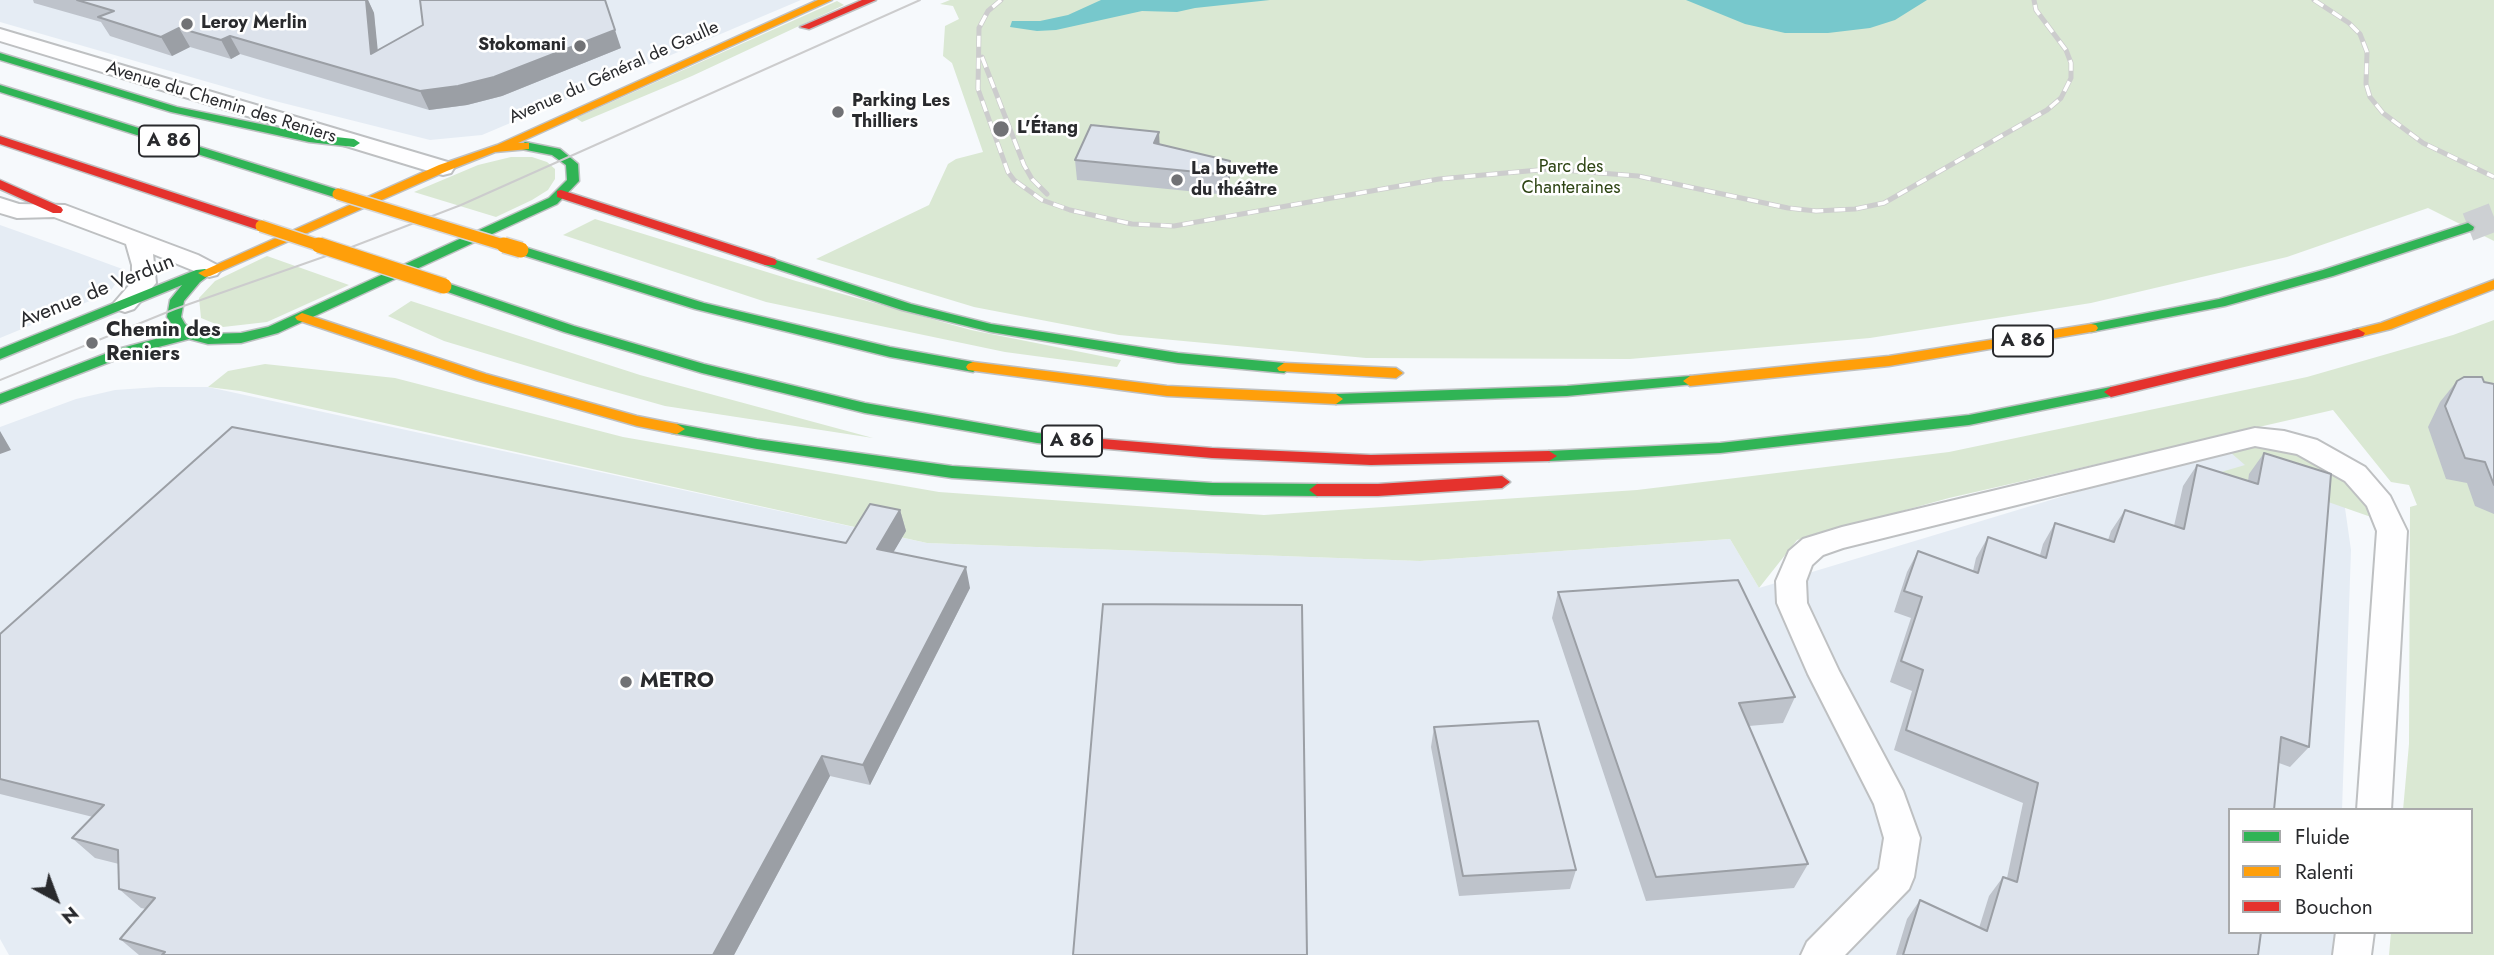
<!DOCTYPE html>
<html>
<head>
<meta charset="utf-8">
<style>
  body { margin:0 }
  #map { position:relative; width:2494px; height:955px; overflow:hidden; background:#f6f9fc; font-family:Jost,sans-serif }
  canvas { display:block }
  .legend { position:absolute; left:2228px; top:808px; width:245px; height:126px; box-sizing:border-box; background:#fff; border:2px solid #a9aaab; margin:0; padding:9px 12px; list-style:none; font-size:21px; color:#292a2d }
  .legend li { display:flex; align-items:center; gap:14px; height:35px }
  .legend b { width:35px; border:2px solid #a9aaab }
  .north { position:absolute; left:21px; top:864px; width:70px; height:70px; -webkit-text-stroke:5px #fff; paint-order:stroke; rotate:139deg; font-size:19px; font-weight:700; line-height:28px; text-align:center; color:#292a2d }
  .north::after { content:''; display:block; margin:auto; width:24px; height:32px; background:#292a2d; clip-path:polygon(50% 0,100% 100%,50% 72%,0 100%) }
</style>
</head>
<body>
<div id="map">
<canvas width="2494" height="955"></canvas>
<ul class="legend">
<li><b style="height:9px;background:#30b455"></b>Fluide</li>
<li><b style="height:9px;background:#ff9f0a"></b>Ralenti</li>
<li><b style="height:9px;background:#e5322d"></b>Bouchon</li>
</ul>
<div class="north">N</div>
</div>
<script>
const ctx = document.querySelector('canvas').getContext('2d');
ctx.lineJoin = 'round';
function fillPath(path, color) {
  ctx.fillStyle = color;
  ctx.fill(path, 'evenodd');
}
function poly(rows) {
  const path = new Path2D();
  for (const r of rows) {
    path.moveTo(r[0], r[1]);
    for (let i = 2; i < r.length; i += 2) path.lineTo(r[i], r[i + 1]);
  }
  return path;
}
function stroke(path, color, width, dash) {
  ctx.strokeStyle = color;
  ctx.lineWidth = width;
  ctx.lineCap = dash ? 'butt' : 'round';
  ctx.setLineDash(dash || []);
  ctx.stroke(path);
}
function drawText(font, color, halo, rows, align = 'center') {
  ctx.font = font + ' Jost,sans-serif';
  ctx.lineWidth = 5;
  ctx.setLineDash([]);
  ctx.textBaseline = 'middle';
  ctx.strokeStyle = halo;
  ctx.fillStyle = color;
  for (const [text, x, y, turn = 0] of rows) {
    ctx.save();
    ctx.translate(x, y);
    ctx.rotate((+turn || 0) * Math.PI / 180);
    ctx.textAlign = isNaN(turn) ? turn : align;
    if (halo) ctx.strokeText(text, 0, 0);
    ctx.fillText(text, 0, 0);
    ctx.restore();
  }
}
const built = poly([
  [0,0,801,0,482,135,430,140,267,99,0,22],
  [0,225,76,252,125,270,109,293,0,338],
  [159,387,208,387,927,543,1420,561,1730,539,1759,588,2223,448,2343,494,2351,550,2342,810,2230,810,2230,932,2338,932,2337,955,9,955,0,939,0,427,76,399,115,390]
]);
const green = poly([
  [950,0,2494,0,2494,241,2428,208,2287,257,2091,303,1870,338,1630,359,1366,358,1119,335,974,307,816,259,929,205,948,164,956,159,983,152,952,63,943,56,945,26,959,19,953,6,940,4],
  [837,1,844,5,692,76,582,122,576,118],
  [511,157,532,157,547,162,555,169,555,179,548,190,532,200,496,217,414,192,478,165],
  [595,219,796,281,971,330,1121,360,1117,367,1005,352,766,302,563,235],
  [267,256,349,285,267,322,223,327,201,318,199,298,215,281],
  [411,301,640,375,873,438,665,406,587,384,444,341,388,316],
  [2494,320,2494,955,2389,955,2391,932,2471,932,2471,810,2403,810,2409,744,2410,507,2417,505,2409,485,2391,482,2333,410,1949,498,1797,540,1759,588,1730,539,1420,561,927,543,240,391,208,387,228,371,265,364,395,378,623,437,939,492,1264,515,1637,490,1949,452,2307,377,2453,335],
  [2254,447,2290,452,2306,457,2351,484,2369,509,2371,517,2314,497,2243,505,2211,475,2245,465,2230,452]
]);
const water = poly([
  [1101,0,1270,0,1195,8,1177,12,1142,11,1056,30,1037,31,1010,27,1012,21,1040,21,1068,15],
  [1686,0,1927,0,1895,20,1870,28,1828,33,1785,33,1745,24]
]);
const highwayTunnel = poly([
  [2468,227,2494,217]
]);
const street = poly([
  [0,29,451,163,454,168,451,173,443,175,435,173,0,41,0,29],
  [0,198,19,204,65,205,198,255,217,265,221,270,217,275,209,277,153,254,156,283,134,309,125,312,116,309,113,304,132,282,132,265,126,244,54,217,17,218,0,213,0,198],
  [2255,428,2284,431,2317,440,2365,467,2390,496,2407,531,2391,810,2357,810,2377,531,2367,506,2345,481,2297,454,2255,446,1843,548,1823,555,1812,565,1806,581,1807,603,1839,671,1903,791,1920,838,1914,877,1909,889,1845,955,1801,955,1807,942,1879,869,1884,838,1874,804,1808,674,1777,603,1776,581,1789,551,1803,539,1842,527,2255,428],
  [2336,932,2374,932,2371,955,2333,955,2336,932]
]);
const fast = poly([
  [0,53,177,107,309,134,354,139,360,143,354,147,309,142,171,112,0,60,0,53],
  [0,85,342,191,344,194,342,197,334,197,0,92,0,85],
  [525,142,560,149,578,164,579,181,557,204,278,333,241,343,208,344,189,339,128,355,0,404,0,394,118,349,178,333,167,317,170,300,182,285,0,359,0,349,196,270,205,269,212,273,200,282,184,301,181,317,185,324,194,331,208,334,241,333,268,327,549,198,567,180,566,165,552,155,521,149,519,146,525,142],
  [2468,223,2474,227,2473,230,2333,276,2225,306,2091,332,2084,328,2091,324,2219,299,2323,270,2468,223],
  [521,246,704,303,890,347,973,362,980,367,973,372,890,357,695,309,516,253,514,250,521,246],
  [770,258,911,304,991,324,1178,353,1284,363,1291,368,1284,373,1178,363,991,332,902,310,765,265,763,262,770,258],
  [444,282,574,326,704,364,865,403,1037,433,1102,439,1110,444,1102,449,1037,443,865,413,702,373,564,332,439,289,437,286,439,283,444,282],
  [1690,376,1695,378,1697,381,1695,384,1567,396,1336,404,1329,399,1336,394,1567,386,1690,376],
  [2111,387,2116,389,2118,392,2116,395,1969,425,1720,453,1549,461,1541,456,1549,451,1720,443,1969,415,2111,387],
  [677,424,757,439,952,466,1212,483,1317,484,1325,490,1317,496,1212,495,952,478,757,449,672,433,669,429,672,425,677,424]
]);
const slow = poly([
  [818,0,832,0,518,143,529,143,529,149,495,152,447,171,210,276,205,277,198,273,439,165,497,145,818,0],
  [2494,280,2494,289,2391,329,2358,337,2351,333,2353,330,2381,323,2494,280],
  [302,313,486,374,637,416,677,424,685,429,677,434,637,426,476,380,297,320,295,317,302,313],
  [2091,324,2096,325,2098,328,2096,331,1889,366,1690,386,1683,381,1690,376,1889,356,2091,324],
  [973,362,1167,386,1336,394,1343,399,1336,404,1167,396,968,370,966,367,968,364,973,362],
  [1284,363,1396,368,1403,373,1396,378,1279,371,1277,368,1284,363]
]);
const jam = poly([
  [862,0,876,0,809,29,800,27,862,0],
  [0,136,266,223,267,226,261,230,256,229,0,144,0,136],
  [0,180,61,207,63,210,61,213,53,213,0,189,0,180],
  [561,190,775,259,777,262,775,265,765,265,557,197,557,191,561,190],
  [2358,329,2365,333,2363,336,2111,397,2104,392,2111,387,2358,329],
  [1102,439,1212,448,1371,455,1549,451,1557,456,1549,461,1371,465,1212,458,1097,448,1094,444,1102,439],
  [1502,476,1510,482,1502,488,1378,496,1317,496,1309,490,1317,484,1378,484,1502,476]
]);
const tram = poly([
  [0,380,175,309,349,248,461,205,920,0]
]);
const rail = poly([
  [1001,0,988,11,979,28,978,89,1008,172,1014,180,1042,200,1070,210,1132,224,1174,226,1439,179,1550,169,1638,176,1788,208,1816,211,1855,209,1884,203,2047,110,2061,98,2071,78,2071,63,2066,50,2036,10,2034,0],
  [2314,0,2349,23,2360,34,2367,52,2366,84,2370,97,2383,113,2423,143,2494,177],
  [982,57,1024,165,1032,179,1047,194]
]);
const slowBridgeFar1 = poly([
  [338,194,510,247],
  [261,226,324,247]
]);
const slowBridge = poly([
  [319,245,444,286],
  [504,245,521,250]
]);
const wall = poly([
  [33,0,368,0,374,13,377,50,621,48,502,96,467,105,429,110,240,54,231,59,190,47,172,56,110,36,101,22,34,3],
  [1160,145,1230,161,1230,181,1228,195,1077,180,1075,160],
  [2457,381,2484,382,2494,384,2494,514,2475,506,2467,483,2446,479,2428,427,2440,402],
  [2264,453,2309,747,2290,767,2279,763,2258,955,1896,955,1907,919,1920,900,1979,928,1989,896,2003,877,2007,878,2023,803,1894,750,1912,691,1890,682,1911,618,1894,612,1907,572,1918,551,1973,571,1976,558,1988,537,2040,555,2043,544,2055,523,2108,540,2111,531,2125,510,2174,526,2183,486,2197,465,2248,481,2249,474],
  [900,510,906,531,893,552,970,588,870,785,830,776,734,955,139,955,120,939,146,909,141,908,119,889,119,864,95,858,72,838,93,817,0,794,0,634,846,543],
  [1558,592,1795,697,1783,723,1749,726,1808,864,1794,888,1646,901,1552,618],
  [1434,727,1576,870,1570,889,1459,896,1431,747]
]);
const shadedWall = poly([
  [361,0,368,0,374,13,380,72,371,54],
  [605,0,621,48,502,96,467,105,429,110,420,91],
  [179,28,190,47,172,56,161,37],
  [230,36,240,54,231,59,221,40],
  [1159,132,1160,152,1154,143],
  [1230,161,1230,181,1228,195,1228,175],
  [0,431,11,450,0,454],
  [900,510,906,531,883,570,877,549],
  [966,567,970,588,870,785,863,765],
  [822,756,830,776,734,955,713,955]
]);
const building = poly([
  [77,0,366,0,371,54,423,25,420,0,605,0,615,30,494,77,458,86,420,91,230,36,221,40,179,28,161,37,98,17,114,11,77,0],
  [1091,125,1159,132,1154,143,1230,161,1228,175,1075,160,1091,125],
  [2464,377,2482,377,2484,382,2494,384,2494,485,2485,462,2465,458,2445,406,2457,381,2464,377],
  [232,427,846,543,870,504,900,510,877,549,966,567,863,765,822,756,713,955,162,955,165,952,120,939,155,898,119,889,118,850,72,838,104,805,0,779,0,634,232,427],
  [2264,453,2331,474,2309,747,2281,737,2274,810,2230,810,2230,932,2261,932,2258,955,1903,955,1920,900,1987,931,2003,877,2017,882,2038,783,1906,730,1923,670,1901,661,1922,597,1904,591,1918,551,1978,573,1988,537,2046,558,2055,523,2114,542,2125,510,2184,529,2197,465,2258,484,2264,453],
  [1738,580,1795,697,1739,703,1808,864,1656,877,1558,592,1738,580],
  [1103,604,1302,605,1307,955,1073,955,1103,604],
  [1538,721,1576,870,1463,876,1434,727,1538,721]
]);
const markers = [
  [187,24,7,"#717275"],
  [580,46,7,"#717275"],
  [838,112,7,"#717275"],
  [1001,129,9,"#717275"],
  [1177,180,7,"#717275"],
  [92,343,7,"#717275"],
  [626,682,7,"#717275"]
];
const farPoinames = [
  ["Leroy Merlin",201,24],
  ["Stokomani",566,46,"right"],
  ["Parking Les",852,102],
  ["Thilliers",852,123],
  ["L'Étang",1017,129],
  ["La buvette",1191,170],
  ["du théâtre",1191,191]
];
const farStreetnames = [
  ["Avenue du Général de Gaulle",614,73,-24],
  ["Avenue du Chemin des Reniers",221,103,17]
];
const farParknames = [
  ["Parc des",1571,168],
  ["Chanteraines",1571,189]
];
const shields = [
  [169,141,60],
  [2023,341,60],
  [1072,441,60]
];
const shieldNames = [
  ["A 86",169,141],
  ["A 86",2023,341],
  ["A 86",1072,441]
];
const streetNames = [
  ["Avenue de Verdun",97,292,-22]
];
const poiNames = [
  ["Chemin des",106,331],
  ["Reniers",106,355],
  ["METRO",640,682]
];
fillPath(built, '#e5ecf4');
fillPath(green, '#dae8d3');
fillPath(water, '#77c8cc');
stroke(highwayTunnel, '#cdd0d3', 29, [29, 14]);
stroke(street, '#bec0c2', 4);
stroke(fast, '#bec0c2', 3);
stroke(slow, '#bec0c2', 3);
stroke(jam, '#bec0c2', 3);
fillPath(street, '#fefeff');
fillPath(fast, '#30b455');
fillPath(slow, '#ff9f0a');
fillPath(jam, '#e5322d');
stroke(tram, '#cccccd', 2);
stroke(rail, '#cccccd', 5);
stroke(rail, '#fff', 3.5, [11]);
stroke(slowBridgeFar1, '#d5d6d8', 14, []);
stroke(slowBridge, '#d5d6d8', 18, []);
stroke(slowBridgeFar1, '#ff9f0a', 11);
stroke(slowBridge, '#ff9f0a', 15);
fillPath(wall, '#bec3cb');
fillPath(shadedWall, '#9b9fa5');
fillPath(building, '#dde3ec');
stroke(building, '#9b9fa5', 2);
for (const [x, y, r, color] of markers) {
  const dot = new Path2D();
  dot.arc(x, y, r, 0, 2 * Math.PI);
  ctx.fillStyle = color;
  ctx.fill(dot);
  stroke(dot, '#fff', 2.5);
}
drawText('bold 18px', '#292a2d', '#fff', farPoinames, 'left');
drawText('18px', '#292a2d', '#fff', farStreetnames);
drawText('18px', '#2d4413', '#fff', farParknames);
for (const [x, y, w] of shields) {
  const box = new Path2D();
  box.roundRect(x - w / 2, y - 15.5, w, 31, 5);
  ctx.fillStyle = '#fff';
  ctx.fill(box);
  stroke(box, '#292a2d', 2);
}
drawText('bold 19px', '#292a2d', null, shieldNames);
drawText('21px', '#292a2d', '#fff', streetNames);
drawText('bold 21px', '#292a2d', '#fff', poiNames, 'left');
</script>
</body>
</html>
